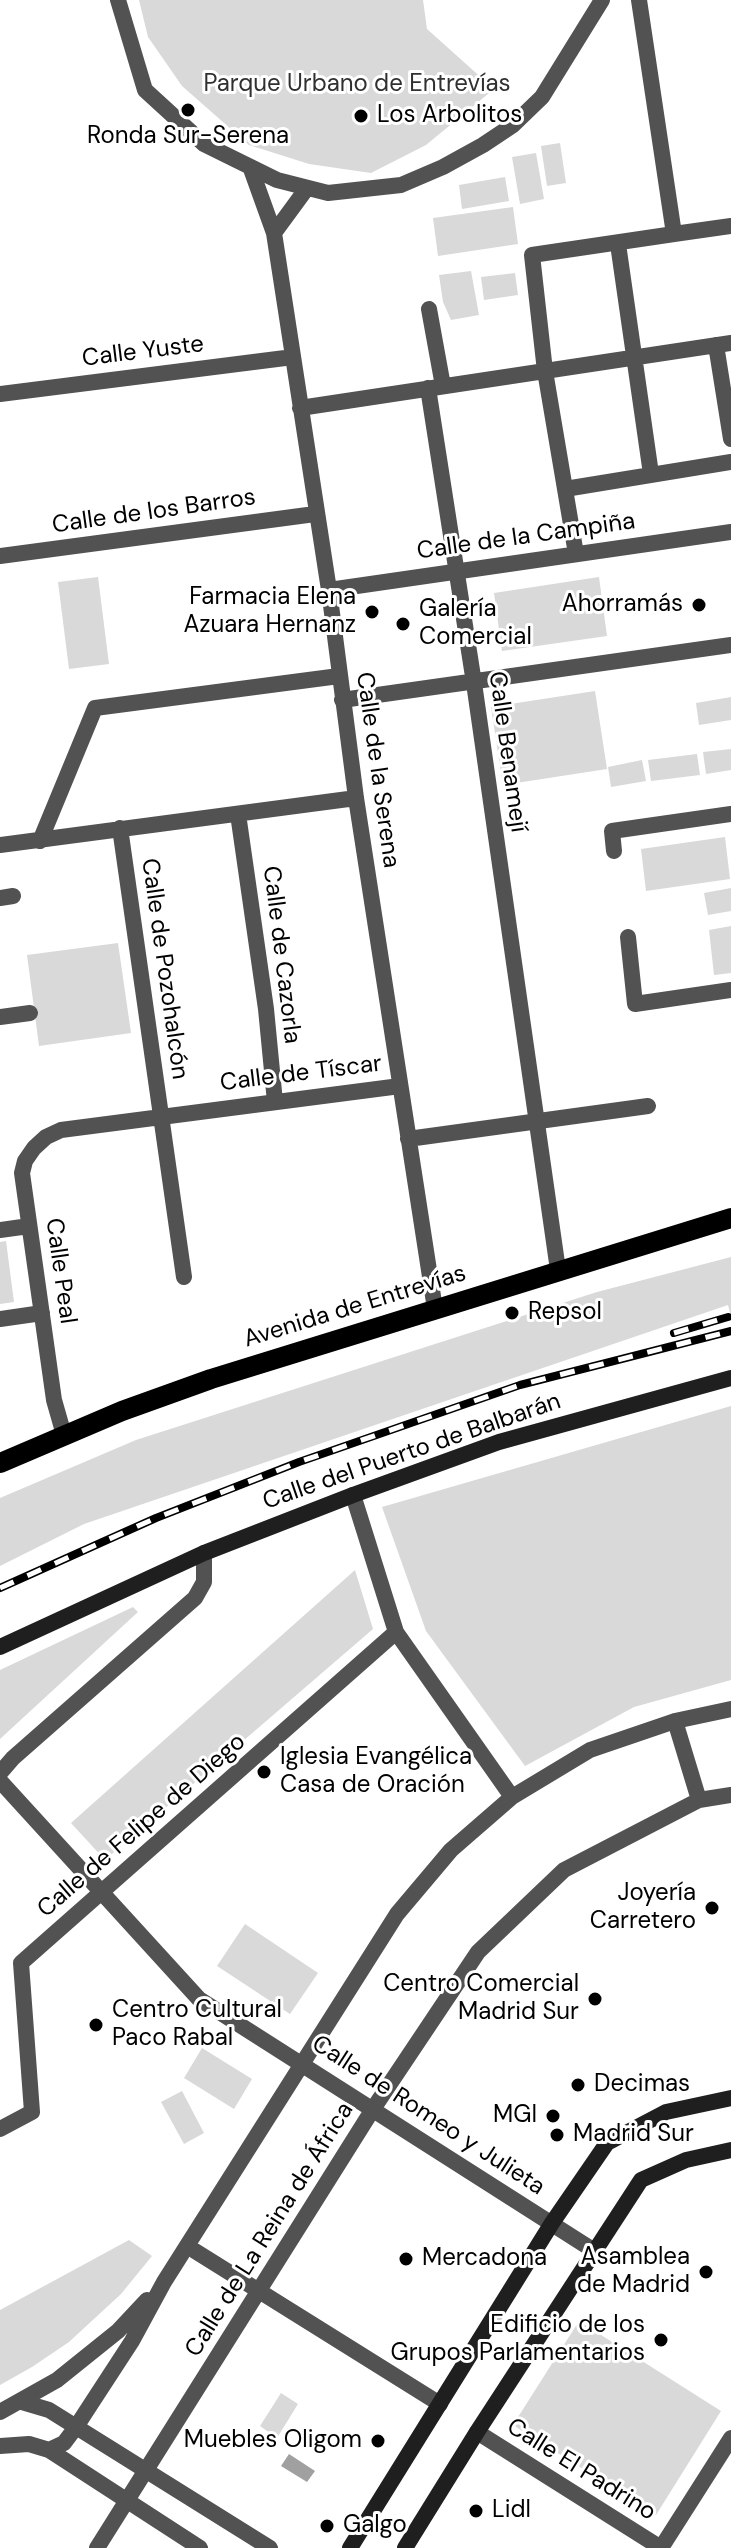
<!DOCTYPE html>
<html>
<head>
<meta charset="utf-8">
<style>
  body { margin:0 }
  canvas { display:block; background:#fff }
</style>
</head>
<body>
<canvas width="731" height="2548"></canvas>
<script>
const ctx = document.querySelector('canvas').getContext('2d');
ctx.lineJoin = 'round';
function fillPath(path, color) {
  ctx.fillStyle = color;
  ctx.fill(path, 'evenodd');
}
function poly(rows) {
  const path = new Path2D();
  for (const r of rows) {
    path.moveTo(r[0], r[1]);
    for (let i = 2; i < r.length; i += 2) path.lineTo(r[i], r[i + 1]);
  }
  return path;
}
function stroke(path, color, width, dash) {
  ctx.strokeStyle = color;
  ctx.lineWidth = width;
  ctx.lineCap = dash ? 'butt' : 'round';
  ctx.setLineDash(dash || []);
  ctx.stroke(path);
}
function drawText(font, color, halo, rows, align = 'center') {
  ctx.font = font + ' "DM Sans",sans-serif';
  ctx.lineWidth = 6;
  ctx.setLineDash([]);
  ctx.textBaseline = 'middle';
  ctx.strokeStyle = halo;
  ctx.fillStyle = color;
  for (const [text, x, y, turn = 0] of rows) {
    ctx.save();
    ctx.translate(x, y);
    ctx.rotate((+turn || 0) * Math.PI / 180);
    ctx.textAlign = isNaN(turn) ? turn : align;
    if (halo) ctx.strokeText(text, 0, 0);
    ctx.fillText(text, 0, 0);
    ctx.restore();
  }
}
const green = poly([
  [139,0,423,0,427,29,494,89,426,145,371,173,309,164,249,145,182,86,148,37],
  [560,143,566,183,547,186,541,146],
  [536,153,544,199,520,204,512,157],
  [505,177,509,201,462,209,459,185],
  [513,207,518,244,438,256,433,218],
  [471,271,479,315,451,320,443,302,439,275],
  [515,273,518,295,484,300,481,277],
  [98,577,109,664,69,669,58,582],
  [599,577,607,636,502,651,494,593],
  [595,691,607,769,503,785,491,707],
  [731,697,731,720,699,725,696,703],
  [731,749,731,770,706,774,703,752],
  [697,754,700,775,651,781,648,760],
  [642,760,646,781,611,787,608,767],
  [725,837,730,879,646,891,641,849],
  [731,888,731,911,708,915,704,893],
  [731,926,731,973,714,975,709,930],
  [118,943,131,1033,39,1046,27,955],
  [6,1241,14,1302,0,1304,0,1242],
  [731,1257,731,1317,728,1305,84,1524,0,1566,0,1498,136,1440,597,1292],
  [731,1406,731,1680,634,1707,525,1766,426,1631,382,1507],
  [355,1570,373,1629,105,1860,71,1823],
  [133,1607,138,1612,0,1739,0,1670],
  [245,1924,318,1973,290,2014,217,1966],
  [202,2048,252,2079,234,2109,184,2078],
  [182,2091,204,2133,184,2144,161,2102],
  [129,2240,152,2256,121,2294,69,2342,32,2367,0,2385,0,2310],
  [579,2321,721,2411,656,2515,513,2425],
  [281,2393,298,2404,277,2438,260,2426]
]);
const water = poly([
  [289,2454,315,2471,307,2482,281,2466]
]);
const street = poly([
  [118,0,145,90,204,144,277,180,328,193,401,185,443,167,483,145,513,125,542,97,602,0],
  [251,169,274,233,329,590,356,798,435,1309],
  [274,233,307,188],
  [674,234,731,226],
  [618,244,651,474],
  [429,309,443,386],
  [716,345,731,439],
  [428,388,474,683,558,1270],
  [0,394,293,357],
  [300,408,731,343],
  [565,489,731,462],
  [576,554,545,371,532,255,674,234,639,0],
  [0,556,315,514],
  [329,590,731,532],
  [342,700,731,645],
  [238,814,266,1009,275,1102],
  [120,828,184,1277],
  [40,841,95,708,339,676],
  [0,845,356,798],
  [614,851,612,831,731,814],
  [0,898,13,896],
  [628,937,635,1004,731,990],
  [0,1017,30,1013],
  [408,1139,648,1106],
  [0,1230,29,1226],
  [0,1319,42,1313],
  [64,1435,54,1400,22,1173,25,1161,34,1148,46,1137,61,1130,400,1086],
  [353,1495,396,1632,512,1797],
  [675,1721,699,1800],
  [0,1773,13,1758,195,1598,204,1582,204,1553],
  [0,1781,199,1999,596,2252],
  [0,2129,32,2112,21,1963,396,1632],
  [195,2251,440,2404],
  [22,2402,49,2410,270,2548],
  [0,2412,57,2380,118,2331,147,2300],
  [477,2432,661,2548],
  [0,2446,29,2444,49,2450,200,2548],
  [49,2450,64,2443,76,2427,132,2341,164,2282,397,1914,451,1850,512,1797,590,1750,675,1721,731,1709],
  [97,2548,373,2109,478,1952,564,1870,699,1800,731,1795],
  [661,2548,731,2438]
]);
const secondary = poly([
  [0,1647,204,1553,353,1495,499,1442,731,1378],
  [350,2548,552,2223,607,2143,666,2112,731,2098],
  [405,2548,477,2432,641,2180,686,2160,731,2150]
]);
const primary = poly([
  [0,1463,122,1411,211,1379,731,1218]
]);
const rail = poly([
  [674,1333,728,1317],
  [0,1588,156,1518,299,1462,520,1385,731,1331]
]);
const markers = [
  [188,110,8,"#000"],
  [361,116,8,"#000"],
  [699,605,8,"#000"],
  [372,612,8,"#000"],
  [403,624,8,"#000"],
  [512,1313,8,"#000"],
  [264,1772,8,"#000"],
  [712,1908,8,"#000"],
  [595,1999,8,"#000"],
  [96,2025,8,"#000"],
  [578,2085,8,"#000"],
  [553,2116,8,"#000"],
  [557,2135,8,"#000"],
  [406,2259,8,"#000"],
  [706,2272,8,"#000"],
  [661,2340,8,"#000"],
  [378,2441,8,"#000"],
  [476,2511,8,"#000"],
  [327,2526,8,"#000"]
];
const parkNames = [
  ["Parque Urbano de Entrevías",357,85]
];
const poiNames = [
  ["Los Arbolitos",377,116],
  ["Ronda Sur-Serena",188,137,"center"],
  ["Farmacia Elena",356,598,"right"],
  ["Azuara Hernanz",356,626,"right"],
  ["Ahorramás",683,605,"right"],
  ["Galería",419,610],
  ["Comercial",419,638],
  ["Repsol",528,1313],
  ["Iglesia Evangélica",280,1758],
  ["Casa de Oración",280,1786],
  ["Joyería",696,1894,"right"],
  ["Carretero",696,1922,"right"],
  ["Centro Comercial",579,1985,"right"],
  ["Madrid Sur",579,2013,"right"],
  ["Centro Cultural",112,2011],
  ["Paco Rabal",112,2039],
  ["Decimas",594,2085],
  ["MGI",537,2116,"right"],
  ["Madrid Sur",573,2135],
  ["Asamblea",690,2258,"right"],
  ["de Madrid",690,2286,"right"],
  ["Mercadona",422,2259],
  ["Edificio de los",645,2326,"right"],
  ["Grupos Parlamentarios",645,2354,"right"],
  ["Muebles Oligom",362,2441,"right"],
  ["Lidl",492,2511],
  ["Galgo",343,2526]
];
const streetNames = [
  ["Calle Yuste",143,352,-7],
  ["Calle de los Barros",154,512,-8],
  ["Calle de la Campiña",526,537,-8],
  ["Calle Benamejí",507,752,82],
  ["Calle de la Serena",377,770,82],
  ["Calle de Cazorla",281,955,83],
  ["Calle de Pozohalcón",164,969,82],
  ["Calle de Tíscar",301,1074,-7],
  ["Calle Peal",60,1271,82],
  ["Avenida de Entrevías",355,1307,-17],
  ["Calle del Puerto de Balbarán",412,1452,-19],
  ["Calle de Felipe de Diego",142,1826,-41],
  ["Calle de Romeo y Julieta",428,2116,33],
  ["Calle de La Reina de África",270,2230,-58],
  ["Calle El Padrino",581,2470,32]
];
fillPath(green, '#d9d9d9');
fillPath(water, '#a0a0a0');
stroke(street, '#525252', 16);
stroke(secondary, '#1f1f1f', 16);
stroke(primary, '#000', 20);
stroke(rail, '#000', 8);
stroke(rail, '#fff', 5, [15]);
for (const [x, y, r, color] of markers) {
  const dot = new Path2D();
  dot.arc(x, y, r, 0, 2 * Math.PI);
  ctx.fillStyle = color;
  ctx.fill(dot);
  stroke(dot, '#fff', 3);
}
drawText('24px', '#303030', '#fff', parkNames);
drawText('24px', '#000', '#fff', poiNames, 'left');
drawText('24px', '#000', '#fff', streetNames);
</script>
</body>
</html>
